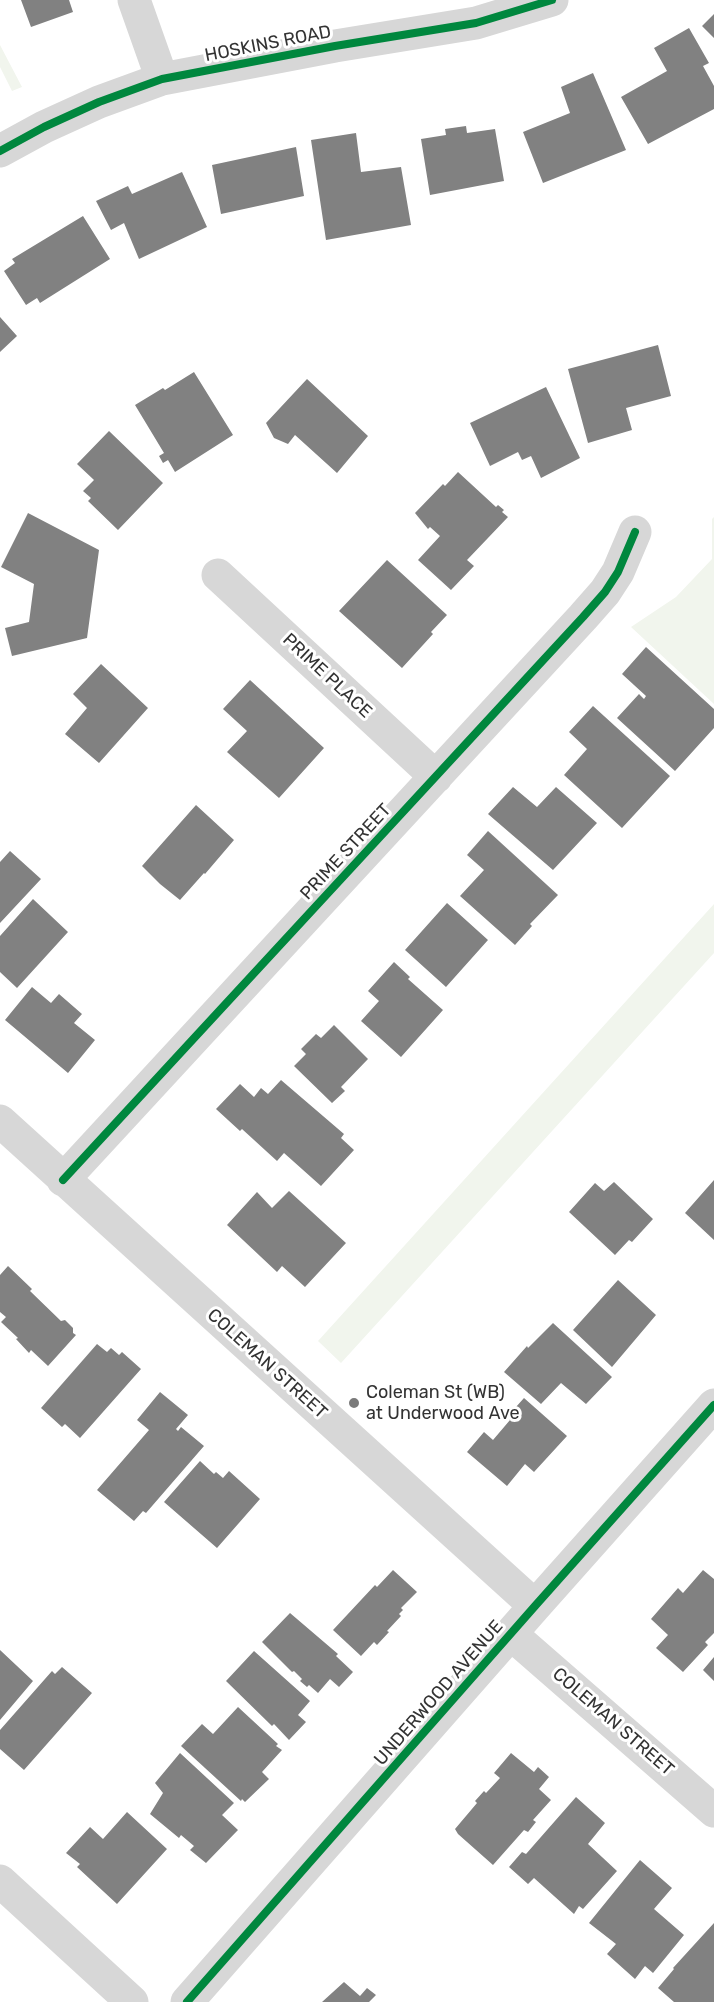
<!DOCTYPE html>
<html>
<head>
<meta charset="utf-8">
<style>
  body { margin:0 }
  canvas { display:block; background:#fff }
</style>
</head>
<body>
<canvas width="714" height="2002"></canvas>
<script>
const ctx = document.querySelector('canvas').getContext('2d');
ctx.lineJoin = 'round';
function fillPath(path, color) {
  ctx.fillStyle = color;
  ctx.fill(path, 'evenodd');
}
function poly(rows) {
  const path = new Path2D();
  for (const r of rows) {
    path.moveTo(r[0], r[1]);
    for (let i = 2; i < r.length; i += 2) path.lineTo(r[i], r[i + 1]);
  }
  return path;
}
function stroke(path, color, width, dash) {
  ctx.strokeStyle = color;
  ctx.lineWidth = width;
  ctx.lineCap = dash ? 'butt' : 'round';
  ctx.setLineDash(dash || []);
  ctx.stroke(path);
}
function drawText(font, color, halo, rows, align = 'center') {
  ctx.font = font + ' Rubik,sans-serif';
  ctx.lineWidth = 6;
  ctx.setLineDash([]);
  ctx.textBaseline = 'middle';
  ctx.strokeStyle = halo;
  ctx.fillStyle = color;
  for (const [text, x, y, turn = 0] of rows) {
    ctx.save();
    ctx.translate(x, y);
    ctx.rotate((+turn || 0) * Math.PI / 180);
    ctx.textAlign = isNaN(turn) ? turn : align;
    if (halo) ctx.strokeText(text, 0, 0);
    ctx.fillText(text, 0, 0);
    ctx.restore();
  }
}
const green = poly([
  [0,45,22,87,12,91,0,67],
  [714,517,714,704,631,627,676,597,712,559,712,519],
  [714,904,714,953,341,1363,318,1341]
]);
const building = poly([
  [21,0,69,0,73,12,31,27],
  [714,14,714,38,702,26],
  [689,28,709,63,703,66,714,86,714,109,648,144,621,97,667,71,654,48],
  [593,73,626,150,543,183,523,132,570,113,561,87],
  [466,126,467,133,495,129,504,181,430,195,421,139,446,135,445,129],
  [356,133,361,172,401,167,411,225,326,240,311,140],
  [296,147,304,196,221,214,212,165],
  [182,172,207,227,139,259,124,223,111,230,96,201,128,186,132,194],
  [83,216,110,259,40,303,37,298,26,305,4,271,15,263,12,259],
  [0,317,17,336,0,352],
  [658,345,671,396,626,408,632,430,588,443,568,369],
  [194,372,233,435,175,472,168,460,163,463,159,456,164,453,135,405,163,388,165,390],
  [307,379,368,436,337,473,295,435,288,444,274,438,266,423],
  [546,387,580,458,541,478,531,456,522,460,518,452,490,466,470,423],
  [109,431,163,483,118,530,88,501,91,498,83,491,94,480,77,464],
  [458,472,496,507,498,505,504,510,502,512,508,517,467,560,474,566,451,590,418,560,440,536,430,527,428,529,415,513,443,484,445,486],
  [28,513,99,550,87,638,12,656,5,628,29,622,34,584,1,567],
  [387,560,447,615,431,632,433,634,402,668,339,611],
  [646,647,714,709,714,728,675,771,617,718,639,694,644,699,646,696,622,674],
  [101,664,148,708,99,763,65,734,87,708,73,694],
  [250,680,324,748,279,798,227,752,247,731,223,709],
  [593,706,670,776,622,828,564,775,587,749,569,732],
  [513,787,537,807,556,787,597,823,553,870,488,814],
  [196,805,234,840,205,874,204,873,180,900,160,884,142,866],
  [488,831,558,895,530,924,532,926,515,945,460,896,484,870,467,855],
  [10,851,41,879,0,923,0,862],
  [33,899,68,932,17,988,0,972,0,936],
  [447,903,488,940,446,987,405,950],
  [394,962,410,977,408,979,443,1010,401,1057,361,1021,379,1001,368,991],
  [32,987,51,1003,59,994,82,1014,74,1023,95,1040,68,1073,5,1020],
  [334,1025,368,1059,341,1087,345,1091,332,1103,294,1066,306,1054,301,1049,316,1034,321,1038],
  [281,1080,344,1134,341,1138,354,1150,321,1186,284,1153,277,1161,242,1129,240,1131,216,1109,240,1084,254,1097,261,1088,268,1094],
  [714,1180,714,1240,685,1213],
  [614,1182,653,1219,632,1242,629,1240,615,1255,569,1212,595,1183,604,1191],
  [289,1191,346,1243,305,1287,282,1266,277,1272,227,1225,257,1192,272,1208],
  [8,1266,32,1289,30,1291,61,1321,65,1320,73,1328,73,1333,76,1335,48,1366,31,1350,29,1353,16,1339,18,1338,1,1322,6,1317,0,1312,0,1275],
  [618,1280,656,1315,612,1367,573,1330],
  [553,1323,612,1377,586,1404,561,1383,541,1404,504,1372,527,1346,528,1348],
  [97,1344,107,1352,111,1348,119,1355,122,1352,141,1369,80,1438,65,1424,62,1427,41,1408],
  [160,1392,188,1415,176,1429,178,1431,181,1427,204,1446,146,1513,143,1511,134,1521,97,1490,149,1430,137,1420],
  [524,1398,567,1436,534,1472,525,1464,507,1486,467,1452,484,1432,493,1440,510,1420,507,1417],
  [200,1461,214,1474,216,1472,223,1478,229,1471,260,1499,217,1548,164,1502],
  [393,1570,417,1592,401,1608,403,1610,399,1614,401,1616,387,1631,389,1632,377,1645,374,1642,361,1656,333,1630,375,1585,377,1587],
  [703,1570,714,1579,714,1633,705,1642,708,1645,683,1672,656,1648,668,1635,651,1619,678,1588,683,1593],
  [290,1613,338,1654,336,1656,353,1672,339,1687,330,1679,318,1693,309,1685,307,1687,300,1681,302,1679,294,1671,292,1672,262,1642],
  [0,1650,33,1681,0,1720],
  [254,1651,310,1701,298,1715,306,1722,289,1740,274,1724,272,1726,226,1681],
  [714,1657,714,1681,703,1670],
  [62,1667,92,1693,24,1770,0,1749,0,1730,52,1671,55,1674],
  [238,1707,278,1744,276,1746,282,1750,262,1772,269,1779,245,1802,242,1799,241,1801,181,1746,202,1724,213,1734],
  [180,1753,234,1803,222,1815,238,1830,206,1863,190,1850,194,1846,181,1835,179,1838,150,1814,163,1793,155,1783],
  [511,1753,534,1772,538,1767,549,1777,539,1789,551,1800,533,1820,536,1822,528,1832,524,1830,493,1865,458,1834,455,1829,477,1803,475,1801,484,1791,486,1793,500,1778,494,1773],
  [576,1797,605,1823,588,1844,617,1871,583,1909,579,1906,574,1914,534,1878,528,1884,509,1867,522,1852,526,1854],
  [127,1812,167,1849,117,1904,77,1867,80,1864,66,1853,90,1827,103,1839],
  [640,1860,672,1888,654,1909,684,1935,653,1973,645,1966,635,1979,607,1954,616,1944,589,1923],
  [714,1923,714,2002,674,2002,658,1988,674,1969,673,1968],
  [344,1982,360,1996,367,1988,376,1995,369,2002,322,2002]
]);
const minor = poly([
  [134,0,162,79],
  [0,151,44,127,99,102,162,79,335,46,476,23,552,0],
  [218,575,436,777],
  [0,1121,535,1606],
  [63,1180,583,617,605,592,618,572,635,532],
  [511,1634,714,1811],
  [0,1881,132,2002],
  [187,2002,535,1606,714,1405]
]);
const cycleway = poly([
  [0,151,44,127,99,102,162,79,335,46,476,23,552,0],
  [63,1180,583,617,605,592,618,572,635,532],
  [187,2002,535,1606,714,1405]
]);
const markers = [
  [354,1403,6,"#7a7a7a"]
];
const streetNames = [
  ["HOSKINS ROAD",268,44,-11],
  ["PRIME PLACE",327,676,43],
  ["PRIME STREET",346,852,-47],
  ["COLEMAN STREET",267,1364,42],
  ["UNDERWOOD AVENUE",439,1693,-49],
  ["COLEMAN STREET",613,1722,41]
];
const poiNames = [
  ["Coleman St (WB)",366,1393],
  ["at Underwood Ave",366,1414]
];
fillPath(green, '#f1f5ed');
fillPath(building, '#818181');
stroke(minor, '#d7d7d7', 33);
stroke(cycleway, '#00873e', 8);
for (const [x, y, r, color] of markers) {
  const dot = new Path2D();
  dot.arc(x, y, r, 0, 2 * Math.PI);
  ctx.fillStyle = color;
  ctx.fill(dot);
  stroke(dot, '#fff', 2);
}
drawText('18px', '#333', '#fff', streetNames);
drawText('18px', '#333', '#fff', poiNames, 'left');
</script>
</body>
</html>
